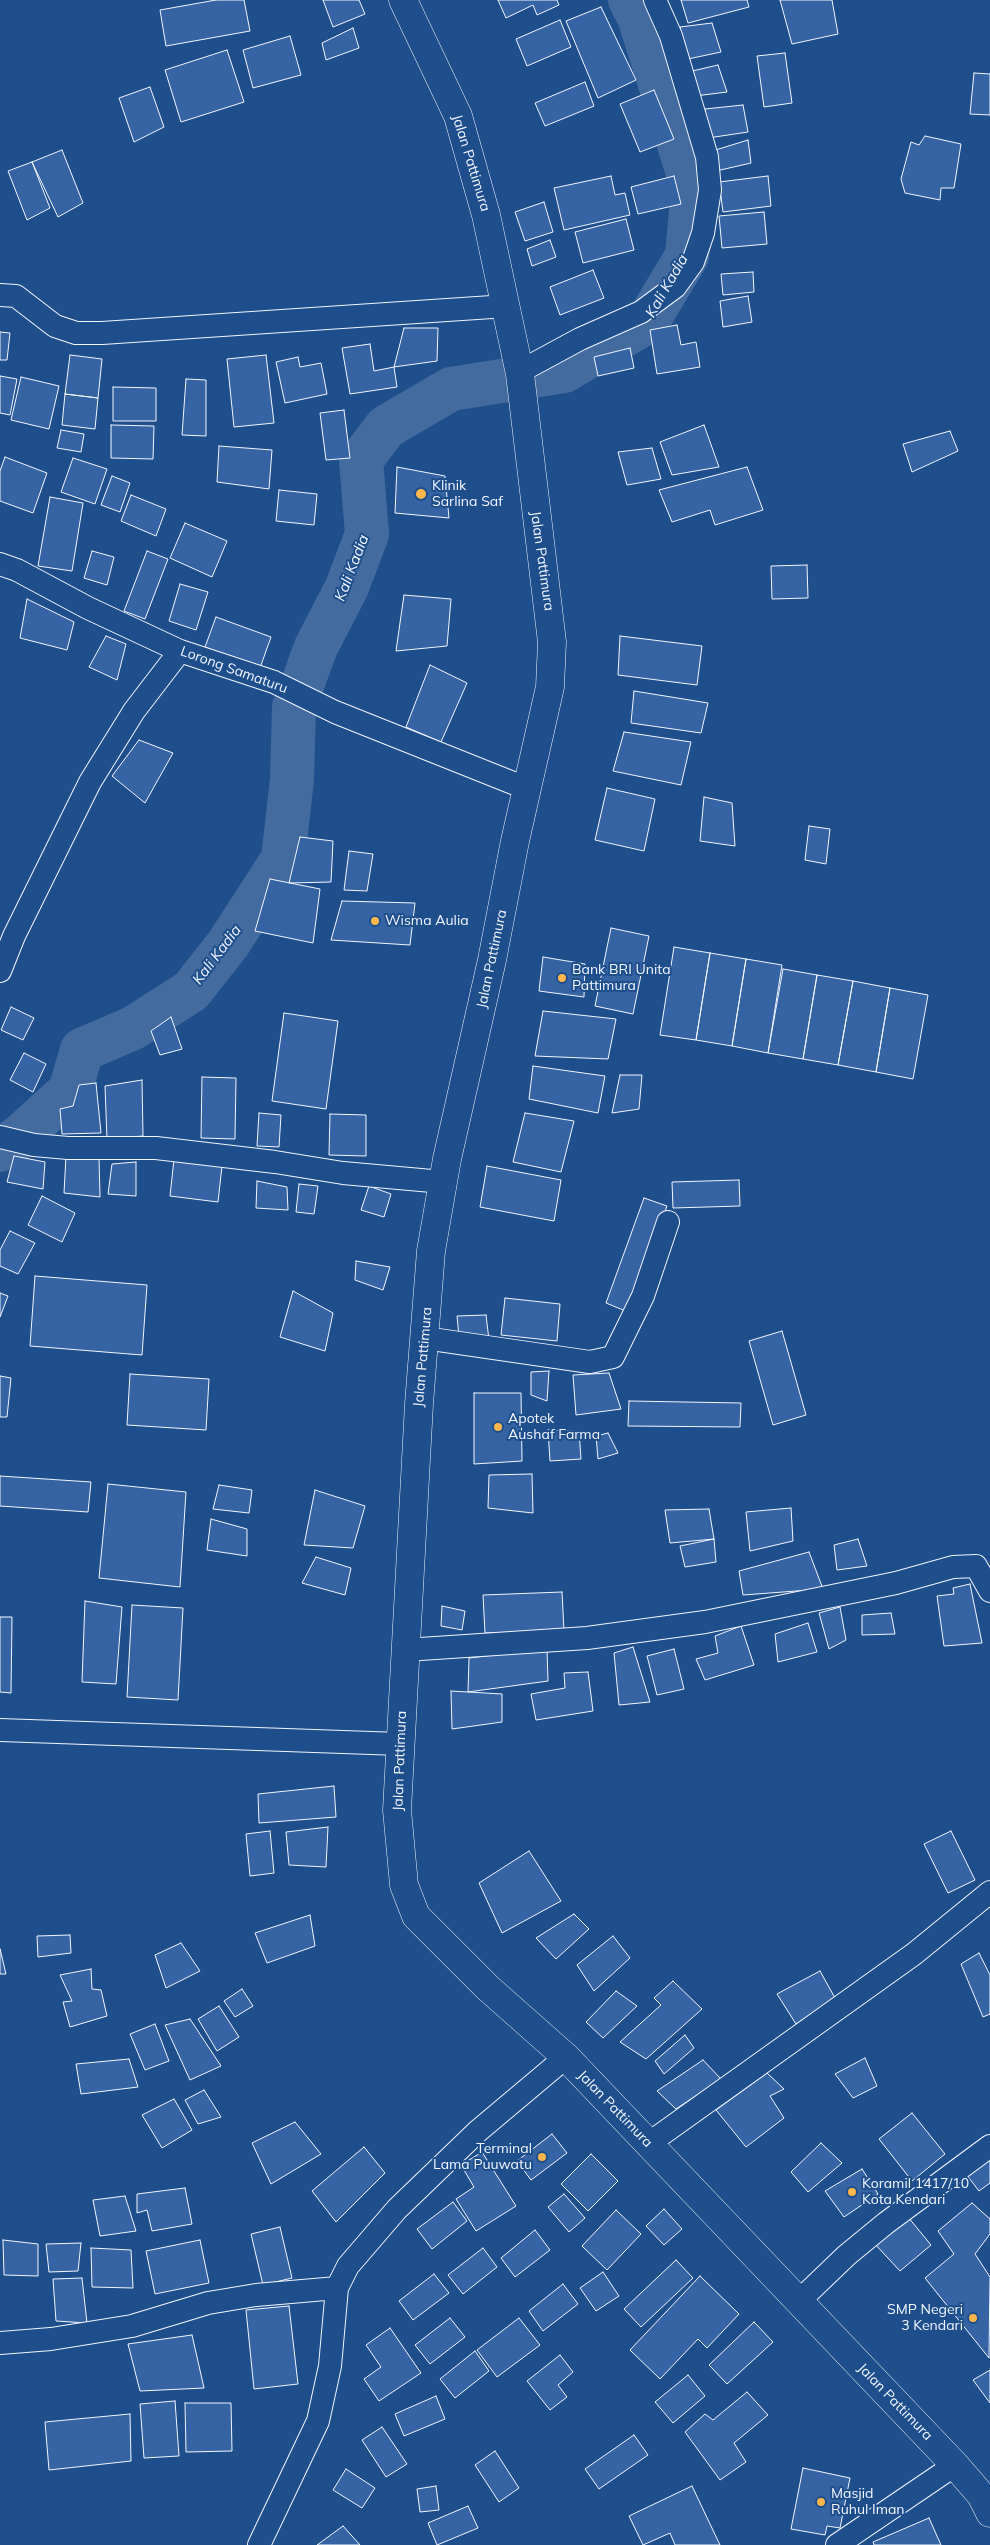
<!DOCTYPE html>
<html>
<head>
<meta charset="utf-8">
<style>
  body { margin:0 }
  canvas { display:block; background:#1f4e8c }
</style>
</head>
<body>
<canvas width="990" height="2545"></canvas>
<script>
const ctx = document.querySelector('canvas').getContext('2d');
ctx.lineJoin = 'round';
function poly(rows) {
  const path = new Path2D();
  for (const r of rows) {
    path.moveTo(r[0], r[1]);
    for (let i = 2; i < r.length; i += 2) path.lineTo(r[i], r[i + 1]);
  }
  return path;
}
function stroke(path, color, width, dash) {
  ctx.strokeStyle = color;
  ctx.lineWidth = width;
  ctx.lineCap = dash ? 'butt' : 'round';
  ctx.setLineDash(dash || []);
  ctx.stroke(path);
}
function fillPath(path, color) {
  ctx.fillStyle = color;
  ctx.fill(path, 'evenodd');
}
function drawText(font, color, halo, rows, align = 'center') {
  ctx.font = font + ' Mulish,sans-serif';
  ctx.lineWidth = 4;
  ctx.setLineDash([]);
  ctx.textBaseline = 'middle';
  ctx.strokeStyle = halo;
  ctx.fillStyle = color;
  for (const [text, x, y, turn = 0] of rows) {
    ctx.save();
    ctx.translate(x, y);
    ctx.rotate((+turn || 0) * Math.PI / 180);
    ctx.textAlign = isNaN(turn) ? turn : align;
    if (halo) ctx.strokeText(text, 0, 0);
    ctx.fillText(text, 0, 0);
    ctx.restore();
  }
}
const river = poly([
  [0,1150,18,1138,70,1091,82,1050,133,1028,191,991,228,944,283,859,292,779,294,707,316,647,347,587,367,534,361,460,386,427,451,389,564,371,648,321,687,256,693,189,639,17,630,0]
]);
const building = poly([
  [216,0,244,0,250,31,166,46,160,10,216,0],
  [323,0,359,0,365,14,333,27,323,0],
  [498,0,557,0,559,5,537,15,533,5,506,18,498,0],
  [681,0,747,0,749,7,688,23,681,0],
  [780,0,832,0,838,34,792,44,780,0],
  [601,7,636,80,598,98,566,21,601,7],
  [560,20,571,47,527,66,516,39,560,20],
  [712,23,721,52,688,59,680,27,712,23],
  [353,28,359,48,326,60,322,43,353,28],
  [290,36,301,75,253,88,243,50,290,36],
  [227,50,244,102,181,122,165,70,227,50],
  [785,53,792,103,764,107,757,56,785,53],
  [718,65,727,92,695,96,688,72,718,65],
  [974,73,990,74,990,115,970,114,974,73],
  [585,82,594,106,545,126,535,103,585,82],
  [150,87,164,127,134,142,119,98,150,87],
  [654,90,674,139,640,152,620,104,654,90],
  [743,105,748,132,708,138,705,109,743,105],
  [925,136,961,144,954,188,941,188,940,200,905,193,901,179,911,142,919,145,925,136],
  [748,140,751,163,716,171,709,152,748,140],
  [62,150,83,203,58,217,32,162,62,150],
  [32,162,50,208,27,220,8,171,32,162],
  [611,176,615,195,625,193,630,215,564,230,554,188,611,176],
  [674,176,681,204,638,214,631,187,674,176],
  [768,176,771,206,723,212,719,182,768,176],
  [544,202,553,232,525,241,515,212,544,202],
  [764,212,767,244,722,248,719,216,764,212],
  [626,219,634,250,583,263,575,232,626,219],
  [550,240,556,257,532,266,527,249,550,240],
  [593,270,604,298,560,315,550,287,593,270],
  [753,272,754,292,723,295,721,274,753,272],
  [748,296,752,322,723,327,720,301,748,296],
  [677,325,681,345,696,342,700,367,657,374,650,330,677,325],
  [404,328,438,328,437,361,394,367,404,328],
  [0,332,10,333,7,360,0,360,0,332],
  [370,344,374,371,394,367,397,387,350,394,342,348,370,344],
  [630,348,634,368,598,376,594,357,630,348],
  [70,355,102,359,98,398,65,394,70,355],
  [266,355,274,423,234,427,227,359,266,355],
  [298,357,300,367,321,363,327,394,285,403,276,362,298,357],
  [0,376,17,379,10,415,0,413,0,376],
  [21,377,59,386,49,429,11,420,21,377],
  [186,379,206,380,206,436,182,435,186,379],
  [113,387,156,388,156,421,113,421,113,387],
  [65,394,98,398,95,429,62,425,65,394],
  [344,410,350,458,326,460,320,413,344,410],
  [111,425,154,426,153,459,111,458,111,425],
  [704,425,719,467,672,475,660,442,704,425],
  [61,430,84,434,81,452,57,448,61,430],
  [950,431,958,451,912,472,903,444,950,431],
  [219,446,272,450,269,489,217,482,219,446],
  [652,448,661,479,627,485,618,452,652,448],
  [5,457,47,473,33,513,0,501,0,471,5,457],
  [73,458,107,469,95,504,61,492,73,458],
  [397,467,445,476,449,518,395,513,397,467],
  [747,467,763,510,715,525,710,510,672,522,659,490,747,467],
  [112,476,130,483,120,512,101,505,112,476],
  [279,490,317,494,314,525,276,521,279,490],
  [131,495,166,509,156,536,121,521,131,495],
  [50,497,83,503,72,571,38,566,50,497],
  [185,523,227,541,212,577,170,558,185,523],
  [92,551,114,557,107,585,84,578,92,551],
  [147,551,168,559,145,619,124,611,147,551],
  [807,565,808,598,772,599,771,566,807,565],
  [180,584,208,592,196,630,169,621,180,584],
  [404,595,451,599,447,646,396,651,404,595],
  [27,599,74,622,67,650,20,638,27,599],
  [216,617,271,637,260,668,205,647,216,617],
  [106,636,126,644,117,680,89,667,106,636],
  [620,636,702,646,697,685,618,675,620,636],
  [430,665,467,683,441,742,406,727,430,665],
  [634,691,708,703,701,733,631,723,634,691],
  [624,732,691,742,681,785,613,771,624,732],
  [139,740,173,753,145,803,112,776,139,740],
  [607,788,655,799,644,851,595,840,607,788],
  [704,797,732,803,735,846,700,841,704,797],
  [809,826,830,829,826,864,805,860,809,826],
  [300,837,333,841,331,882,289,883,300,837],
  [349,851,373,854,367,891,344,890,349,851],
  [270,879,320,889,313,943,255,931,270,879],
  [342,901,415,903,410,945,331,940,342,901],
  [611,928,649,936,633,1014,595,1006,611,928],
  [674,947,710,953,696,1040,660,1035,674,947],
  [710,953,746,959,732,1046,696,1040,710,953],
  [543,957,585,964,584,997,539,991,543,957],
  [746,959,782,965,768,1053,732,1046,746,959],
  [783,969,817,975,803,1059,768,1053,783,969],
  [817,975,853,981,838,1065,803,1059,817,975],
  [853,981,890,988,876,1072,838,1065,853,981],
  [890,988,928,995,913,1079,876,1072,890,988],
  [11,1007,34,1018,23,1040,1,1030,11,1007],
  [543,1011,616,1019,608,1059,535,1056,543,1011],
  [284,1013,338,1021,326,1109,272,1101,284,1013],
  [171,1017,182,1049,160,1055,151,1031,171,1017],
  [24,1053,46,1064,33,1092,10,1080,24,1053],
  [533,1066,605,1076,598,1113,529,1099,533,1066],
  [620,1075,642,1075,639,1109,612,1113,620,1075],
  [202,1077,236,1078,235,1139,201,1138,202,1077],
  [142,1080,143,1136,107,1139,105,1086,142,1080],
  [96,1083,101,1133,62,1134,60,1109,73,1106,79,1085,96,1083],
  [259,1113,281,1115,279,1147,257,1146,259,1113],
  [525,1113,574,1121,561,1172,513,1162,525,1113],
  [330,1114,366,1115,366,1156,329,1155,330,1114],
  [14,1156,45,1162,43,1189,7,1182,14,1156],
  [66,1156,99,1157,100,1197,64,1193,66,1156],
  [174,1159,222,1166,218,1202,170,1196,174,1159],
  [136,1162,136,1196,108,1194,112,1164,136,1162],
  [487,1166,561,1180,554,1221,480,1207,487,1166],
  [739,1180,740,1206,673,1208,672,1182,739,1180],
  [257,1181,287,1187,288,1210,256,1208,257,1181],
  [299,1184,318,1186,314,1214,296,1212,299,1184],
  [369,1186,391,1194,384,1217,361,1210,369,1186],
  [42,1196,75,1213,62,1242,28,1225,42,1196],
  [644,1198,667,1206,628,1312,606,1303,644,1198],
  [10,1231,35,1243,18,1274,0,1266,0,1250,10,1231],
  [356,1261,390,1267,383,1290,355,1280,356,1261],
  [35,1276,147,1285,142,1355,30,1346,35,1276],
  [293,1291,333,1313,325,1351,280,1337,293,1291],
  [0,1293,8,1296,0,1317,0,1293],
  [505,1298,560,1304,557,1341,501,1335,505,1298],
  [486,1315,489,1340,459,1336,457,1316,486,1315],
  [782,1331,806,1415,773,1425,749,1341,782,1331],
  [549,1371,547,1401,531,1395,531,1372,549,1371],
  [609,1373,621,1409,576,1415,573,1375,609,1373],
  [130,1374,209,1379,206,1430,127,1425,130,1374],
  [0,1376,11,1378,7,1417,0,1417,0,1376],
  [474,1393,521,1393,522,1461,474,1464,474,1393],
  [629,1401,741,1403,740,1427,628,1426,629,1401],
  [548,1430,579,1431,581,1459,550,1461,548,1430],
  [608,1433,618,1453,598,1459,596,1436,608,1433],
  [532,1474,533,1513,488,1508,489,1475,532,1474],
  [0,1476,91,1482,88,1512,0,1506,0,1476],
  [108,1484,186,1492,180,1587,99,1578,108,1484],
  [219,1485,252,1490,249,1513,213,1509,219,1485],
  [315,1490,365,1506,353,1548,304,1545,315,1490],
  [791,1508,793,1541,750,1551,746,1512,791,1508],
  [709,1509,714,1539,670,1543,665,1510,709,1509],
  [211,1519,247,1529,247,1556,207,1550,211,1519],
  [714,1539,716,1562,685,1567,680,1546,714,1539],
  [858,1539,867,1566,837,1570,834,1545,858,1539],
  [809,1552,823,1589,743,1595,739,1571,809,1552],
  [316,1557,351,1568,345,1595,302,1583,316,1557],
  [970,1584,982,1643,944,1646,937,1596,954,1594,953,1588,970,1584],
  [562,1592,564,1631,485,1633,483,1595,562,1592],
  [85,1601,122,1607,116,1684,82,1682,85,1601],
  [132,1605,183,1608,178,1700,127,1697,132,1605],
  [442,1606,465,1611,462,1630,441,1626,442,1606],
  [840,1607,846,1640,829,1649,819,1613,840,1607],
  [891,1613,895,1634,862,1635,862,1615,891,1613],
  [0,1617,12,1617,11,1693,0,1692,0,1617],
  [808,1623,817,1652,778,1662,775,1634,808,1623],
  [741,1626,754,1665,705,1680,696,1659,718,1653,715,1636,741,1626],
  [633,1647,650,1702,619,1705,614,1653,633,1647],
  [547,1649,548,1681,468,1692,469,1658,547,1649],
  [674,1649,684,1689,657,1695,647,1656,674,1649],
  [588,1672,593,1711,536,1720,531,1694,565,1688,564,1673,588,1672],
  [451,1691,502,1694,502,1722,452,1729,451,1691],
  [334,1786,336,1817,259,1823,258,1794,334,1786],
  [328,1827,326,1867,289,1865,286,1832,328,1827],
  [270,1831,274,1873,250,1876,246,1834,270,1831],
  [951,1831,975,1880,948,1893,924,1844,951,1831],
  [529,1851,561,1901,502,1933,479,1883,529,1851],
  [574,1914,589,1929,556,1959,536,1938,574,1914],
  [310,1915,315,1946,267,1963,255,1933,310,1915],
  [70,1935,71,1953,38,1957,37,1936,70,1935],
  [613,1936,630,1958,594,1991,577,1965,613,1936],
  [181,1943,200,1971,166,1988,155,1955,181,1943],
  [0,1949,6,1974,0,1974,0,1949],
  [979,1953,990,1975,990,2014,983,2017,961,1964,979,1953],
  [91,1969,92,1989,101,1990,107,2016,70,2027,63,2002,72,2001,60,1975,91,1969],
  [820,1971,835,1998,796,2024,777,1994,820,1971],
  [673,1981,702,2009,646,2059,620,2042,661,2005,654,1998,673,1981],
  [242,1989,253,2006,235,2017,224,2001,242,1989],
  [616,1991,637,2006,603,2038,586,2022,616,1991],
  [219,2006,239,2037,217,2051,198,2019,219,2006],
  [190,2019,221,2066,190,2080,165,2025,190,2019],
  [155,2024,169,2061,145,2070,130,2034,155,2024],
  [685,2035,694,2048,664,2074,655,2061,685,2035],
  [865,2058,877,2086,853,2098,835,2074,865,2058],
  [129,2059,138,2087,81,2094,76,2064,129,2059],
  [703,2060,721,2079,676,2109,657,2091,703,2060],
  [767,2073,784,2089,770,2096,784,2118,746,2147,716,2110,767,2073],
  [204,2090,221,2117,198,2124,185,2100,204,2090],
  [174,2099,192,2130,162,2148,142,2115,174,2099],
  [912,2113,945,2154,912,2181,879,2139,912,2113],
  [295,2122,321,2154,271,2184,252,2143,295,2122],
  [552,2134,567,2153,531,2180,517,2161,552,2134],
  [821,2143,842,2163,808,2192,791,2172,821,2143],
  [364,2147,385,2173,336,2222,312,2191,364,2147],
  [482,2152,516,2206,476,2231,456,2199,474,2187,461,2165,482,2152],
  [591,2154,618,2181,588,2211,561,2184,591,2154],
  [990,2159,990,2183,979,2191,966,2174,990,2159],
  [862,2169,878,2194,844,2217,825,2191,862,2169],
  [185,2188,192,2224,152,2231,147,2210,137,2213,137,2194,185,2188],
  [564,2194,585,2218,569,2232,548,2207,564,2194],
  [125,2196,136,2231,100,2236,93,2200,125,2196],
  [453,2202,467,2221,432,2249,417,2229,453,2202],
  [972,2203,990,2219,990,2234,975,2254,990,2277,989,2358,925,2278,954,2254,938,2231,972,2203],
  [664,2209,682,2229,664,2245,646,2226,664,2209],
  [616,2210,641,2234,607,2270,582,2246,616,2210],
  [908,2217,931,2245,900,2271,874,2243,908,2217],
  [280,2227,292,2278,263,2285,251,2234,280,2227],
  [535,2230,550,2250,515,2277,501,2258,535,2230],
  [3,2240,38,2244,38,2276,4,2275,3,2240],
  [200,2240,209,2283,155,2294,146,2251,200,2240],
  [81,2243,78,2271,49,2272,46,2244,81,2243],
  [91,2248,131,2250,133,2288,92,2287,91,2248],
  [483,2248,497,2267,463,2294,448,2275,483,2248],
  [676,2260,693,2278,641,2327,624,2309,676,2260],
  [603,2272,619,2296,596,2311,580,2288,603,2272],
  [434,2274,449,2293,413,2320,399,2301,434,2274],
  [700,2276,739,2314,707,2348,698,2339,660,2379,630,2350,700,2276],
  [82,2278,87,2323,56,2321,53,2279,82,2278],
  [563,2284,578,2304,543,2331,529,2311,563,2284],
  [289,2306,298,2384,254,2389,246,2310,289,2306],
  [450,2318,465,2337,430,2364,415,2345,450,2318],
  [519,2318,540,2345,497,2377,477,2350,519,2318],
  [754,2322,773,2342,727,2384,709,2365,754,2322],
  [390,2328,421,2373,379,2401,364,2379,381,2367,366,2345,390,2328],
  [192,2335,204,2388,140,2391,128,2344,192,2335],
  [475,2351,489,2371,455,2398,440,2379,475,2351],
  [560,2355,573,2372,558,2385,567,2397,550,2410,527,2381,560,2355],
  [990,2370,990,2403,973,2380,990,2370],
  [688,2375,705,2396,673,2423,655,2402,688,2375],
  [747,2392,768,2415,734,2443,746,2462,720,2480,685,2432,705,2414,713,2420,747,2392],
  [436,2396,445,2419,404,2436,395,2414,436,2396],
  [175,2401,179,2456,144,2458,140,2404,175,2401],
  [185,2403,231,2403,232,2451,186,2452,185,2403],
  [130,2414,131,2461,49,2470,45,2422,130,2414],
  [382,2427,407,2464,386,2477,362,2440,382,2427],
  [634,2435,648,2455,599,2489,585,2469,634,2435],
  [495,2451,519,2488,499,2502,475,2465,495,2451],
  [803,2468,850,2478,840,2528,827,2526,825,2535,791,2529,803,2468],
  [346,2469,375,2488,362,2508,333,2490,346,2469],
  [436,2486,439,2510,420,2512,417,2489,436,2486],
  [692,2486,720,2545,675,2545,670,2533,643,2545,629,2516,692,2486],
  [468,2506,478,2528,437,2545,428,2523,468,2506],
  [929,2518,941,2545,874,2545,873,2542,929,2518],
  [343,2526,360,2545,317,2545,343,2526]
]);
const minor = poly([
  [0,295,16,296,55,326,76,333,102,333,507,306],
  [519,372,580,339,641,312,675,287,693,262,703,233,710,190,707,157,671,36,655,0],
  [0,564,17,570,88,608,180,651,274,682,335,712,528,789],
  [0,971,14,936,90,782,134,711,180,651],
  [0,1137,34,1145,68,1148,156,1148,275,1162,343,1173,443,1182],
  [425,1338,590,1362,613,1357,643,1296,668,1222],
  [405,1650,587,1638,705,1622,896,1583,953,1567,976,1566,990,1591],
  [0,1730,400,1744],
  [648,2144,914,1954,990,1892],
  [799,2301,847,2255,886,2223,990,2146],
  [0,2343,51,2339,132,2326,208,2303,256,2295,337,2288],
  [259,2545,318,2421,330,2366,337,2288,348,2266,397,2209,478,2131,566,2057],
  [837,2545,955,2465]
]);
const trunk = poly([
  [403,0,458,116,486,215,520,374,552,642,550,687,515,841,492,960,447,1159,431,1251,419,1404,397,1810,404,1885,416,1916,488,1988,566,2057,955,2465,981,2495,990,2513]
]);
const markers = [
  [421,494,6,"#ffb74d"],
  [375,921,5,"#ffb74d"],
  [562,978,5,"#ffb74d"],
  [498,1427,5,"#ffb74d"],
  [542,2157,5,"#ffb74d"],
  [852,2192,5,"#ffb74d"],
  [973,2318,5,"#ffb74d"],
  [821,2502,5,"#ffb74d"]
];
const streetNames = [
  ["Jalan Pattimura",471,163,73],
  ["Jalan Pattimura",542,561,82],
  ["Lorong Samaturu",234,670,20],
  ["Jalan Pattimura",492,959,-78],
  ["Jalan Pattimura",423,1357,-85],
  ["Jalan Pattimura",400,1761,-88],
  ["Jalan Pattimura",615,2109,46],
  ["Jalan Pattimura",895,2402,46]
];
const poiNames = [
  ["Klinik",432,486],
  ["Sarlina Saf",432,502],
  ["Wisma Aulia",385,921],
  ["Bank BRI Unita",572,970],
  ["Pattimura",572,986],
  ["Apotek",508,1419],
  ["Aushaf Farma",508,1435],
  ["Terminal",532,2149,"right"],
  ["Lama Puuwatu",532,2165,"right"],
  ["Koramil 1417/10",862,2184],
  ["Kota Kendari",862,2200],
  ["SMP Negeri",963,2310,"right"],
  ["3 Kendari",963,2326,"right"],
  ["Masjid",831,2494],
  ["Ruhul Iman",831,2510]
];
const waterNames = [
  ["Kali Kadia",667,286,-60],
  ["Kali Kadia",352,568,-69],
  ["Kali Kadia",217,955,-53]
];
stroke(river, '#446ba0', 44);
fillPath(building, '#3563a3');
stroke(building, '#f2f6ff', 1);
stroke(minor, '#f2f6ff', 24);
stroke(trunk, '#f2f6ff', 29);
stroke(minor, '#1f4e8c', 22);
stroke(trunk, '#1f4e8c', 28);
for (const [x, y, r, color] of markers) {
  const dot = new Path2D();
  dot.arc(x, y, r, 0, 2 * Math.PI);
  ctx.fillStyle = color;
  ctx.fill(dot);
  stroke(dot, '#1f4e8c', 2);
}
drawText('14px', '#f2f6ff', '#1f4e8c', streetNames);
drawText('14px', '#f2f6ff', '#1f4e8c', poiNames, 'left');
drawText('italic 15px', '#f2f6ff', '#1f4e8c', waterNames);
</script>
</body>
</html>
